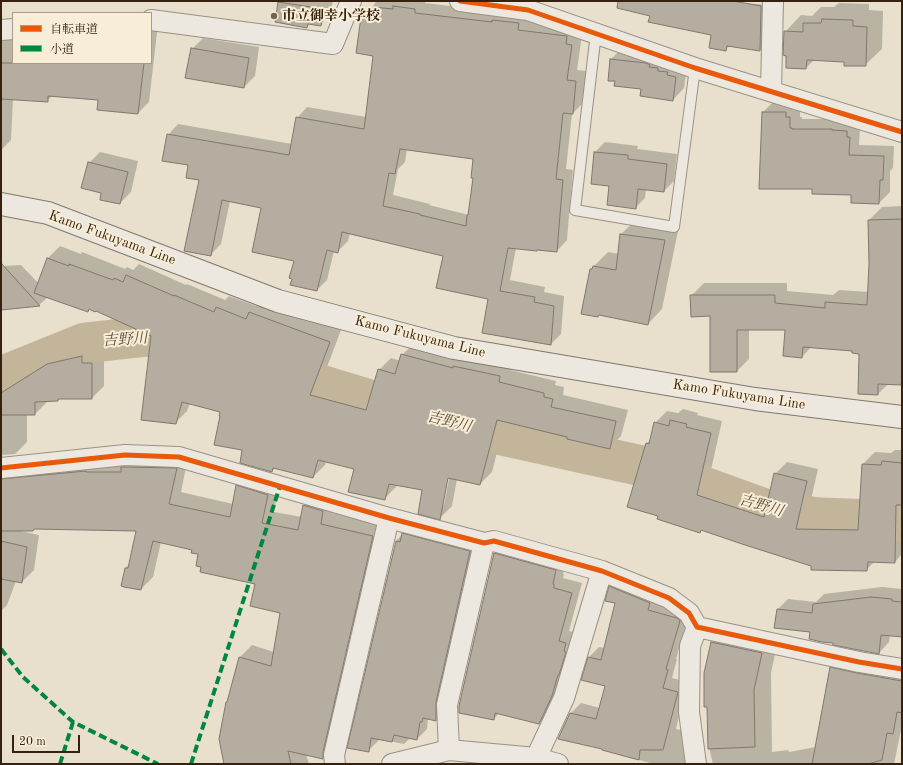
<!DOCTYPE html>
<html>
<head>
<meta charset="utf-8">
<style>
  body { margin:0 }
  #map { position:relative; width:903px; height:765px; overflow:hidden; background:#e8e0cd; font-family:"Old Standard TT","Noto Serif JP",serif }
  canvas { display:block }
  .frame { position:absolute; inset:0; border:2px solid #36210f; pointer-events:none }
  .legend { position:absolute; left:12px; top:12px; width:140px; height:52px; box-sizing:border-box; background:#f8edd7; border:1px solid #aa9b87; margin:0; padding:5px 7px; list-style:none; font-size:12px; color:#36210f }
  .legend li { display:flex; align-items:center; gap:8px; height:20px }
  .legend b { width:20px; border:1px solid #aa9b87 }
  .scale { position:absolute; left:12px; top:735px; width:68px; height:18px; box-sizing:border-box; border:2px solid #36210f; border-top:0; padding-left:5px; font-size:12px; line-height:14px; white-space:nowrap; color:#36210f; -webkit-text-stroke:3px #f8edd7; paint-order:stroke }
</style>
</head>
<body>
<div id="map">
<canvas width="903" height="765"></canvas>
<div class="frame"></div>
<ul class="legend">
<li><b style="height:5px;background:#e8590c"></b>自転車道</li>
<li><b style="height:5px;background:#00873e"></b>小道</li>
</ul>
<div class="scale">20 m</div>
</div>
<script>
const ctx = document.querySelector('canvas').getContext('2d');
ctx.lineJoin = 'round';
function fillPath(path, color) {
  ctx.fillStyle = color;
  ctx.fill(path, 'evenodd');
}
function poly(rows) {
  const path = new Path2D();
  for (const r of rows) {
    path.moveTo(r[0], r[1]);
    for (let i = 2; i < r.length; i += 2) path.lineTo(r[i], r[i + 1]);
  }
  return path;
}
function stroke(path, color, width, dash) {
  ctx.strokeStyle = color;
  ctx.lineWidth = width;
  ctx.lineCap = dash ? 'butt' : 'round';
  ctx.setLineDash(dash || []);
  ctx.stroke(path);
}
function drawText(font, color, halo, rows, align = 'center') {
  ctx.font = font + ' "Old Standard TT","Noto Serif JP",serif';
  ctx.lineWidth = 4;
  ctx.setLineDash([]);
  ctx.textBaseline = 'middle';
  ctx.strokeStyle = halo;
  ctx.fillStyle = color;
  for (const [text, x, y, turn = 0] of rows) {
    ctx.save();
    ctx.translate(x, y);
    ctx.rotate((+turn || 0) * Math.PI / 180);
    ctx.textAlign = isNaN(turn) ? turn : align;
    if (halo) ctx.strokeText(text, 0, 0);
    ctx.fillText(text, 0, 0);
    ctx.restore();
  }
}
const shadow = poly([
  [280,1,333,1,330,14,320,25,310,23,307,26,276,21,279,2],
  [377,1,425,1,425,3,502,12,582,35,577,70,586,71,583,103,572,114,566,169,573,170,570,203,567,240,557,251,538,249,537,250,516,248,510,280,545,287,544,292,564,296,561,334,551,344,489,298,445,255,350,233,348,241,337,252,334,251,327,280,317,290,293,278,295,260,262,207,230,201,221,244,210,255,200,179,168,135,178,124,292,144,297,118,307,107,366,117,374,55,362,17,372,7,374,7,374,4],
  [407,149,474,158,474,177,469,215,429,205,430,204,393,195,398,169,405,162],
  [652,1,738,1,738,3,773,5,772,38,760,50,730,45,725,50,712,34],
  [839,3,869,4,869,10,883,11,882,49,865,65,845,61,814,60,806,68,785,32,801,15,812,16,821,7,834,7],
  [151,23,158,24,149,102,138,113,99,100,53,95,47,101,13,99,11,140,1,150,1,40,5,40,13,33,13,63,151,63],
  [203,38,259,47,255,76,244,87,192,49],
  [622,48,687,66,684,88,673,100,642,88,616,81,611,59],
  [774,101,800,107,800,117,802,117,802,119,842,119,860,127,859,145,894,146,893,168,890,171,890,192,879,203,852,194,813,188,763,112],
  [605,142,638,146,637,149,677,154,674,181,664,191,646,189,645,198,635,208,610,185,592,183,595,152],
  [100,152,138,161,131,192,120,203,103,192,89,163],
  [902,206,902,383,901,384,888,384,878,394,860,353,853,350,812,346,802,357,786,329,749,329,749,359,737,371,711,315,691,296,704,283,787,283,787,291,833,295,839,290,869,292,870,264,869,220,882,207],
  [636,220,679,226,662,309,648,324,591,269,608,252,619,254,621,234],
  [60,246,81,254,82,252,125,269,127,267,133,270,139,264,186,285,187,284,225,300,229,296,256,306,261,301,341,330,321,383,371,396,379,370,391,358,401,361,402,355,414,343,511,364,510,370,556,381,555,385,564,387,563,395,628,410,621,436,609,448,569,436,505,421,492,472,480,484,457,479,452,506,440,518,423,489,397,485,396,487,384,499,355,468,326,461,325,465,313,477,275,468,272,471,244,449,222,411,190,403,187,411,175,423,152,335,96,310,90,309,88,311,48,297,39,305,1,309,1,262,2,262,3,266,21,265,39,284,48,258],
  [448,473,450,474,444,505,442,505],
  [94,345,94,351,104,351,104,386,92,398,60,398,57,400,47,400,47,402,35,414,27,414,27,442,15,454,2,455,4,463,188,457,181,492,233,504,237,486,249,474,279,483,274,512,302,517,304,506,316,493,335,499,332,513,385,524,335,746,323,758,306,754,309,764,225,764,227,702,228,701,240,657,252,645,274,652,282,612,256,583,193,549,161,542,153,577,141,589,125,568,130,564,138,530,35,528,20,531,39,535,34,570,22,582,16,581,7,605,1,611,1,385,13,382,60,352],
  [683,409,698,413,697,415,722,421,708,483,768,503,775,474,787,462,818,469,807,517,860,518,863,464,875,452,891,453,895,450,902,450,902,554,895,562,875,561,866,570,812,565,703,529,700,532,647,443,650,440,655,423,667,411,678,413],
  [413,524,480,541,446,710,436,720,428,718,427,729,417,739,410,738,404,744,379,739,378,741,368,751,396,541],
  [505,543,566,560,563,574,564,574,563,578,582,583,569,631,576,633,549,713,539,723,499,713,494,719,494,553],
  [620,577,690,610,676,659,677,659,672,678,687,682,676,729,691,732,697,764,654,764,603,750,570,714,581,703,600,708,606,685,589,657,599,647,605,648,616,602,610,587],
  [882,587,902,589,902,636,890,635,889,642,879,653,835,642,811,631,778,609,788,599,816,602,824,594],
  [728,625,779,636,771,673,772,752,788,750,789,752,816,747,831,668,848,651,902,662,902,725,894,764,713,764,709,747,712,642]
]);
const river = poly([
  [1,377,85,343,148,336,209,351,439,421,651,468,773,512,820,518,902,521]
]);
const building = poly([
  [618,1,733,1,761,6,760,51,727,46,726,51,709,48,711,35,648,22,650,16,617,8,618,1],
  [278,2,324,9,321,26,308,24,307,28,275,22,278,2],
  [393,6,415,9,415,13,492,22,492,20,519,23,518,30,567,36,566,44,572,45,567,80,576,81,573,114,563,113,556,179,563,180,560,215,557,252,537,250,537,251,508,248,500,291,535,297,534,302,554,306,551,345,482,333,488,299,436,288,443,256,342,232,338,253,327,250,317,291,290,285,292,279,289,278,294,261,252,252,261,208,222,200,211,256,184,251,199,180,186,178,188,165,162,161,167,134,289,155,296,117,364,129,373,56,356,53,361,17,372,18,373,7,393,9,393,6],
  [400,149,473,159,471,178,473,178,468,215,467,215,466,226,420,215,420,214,383,206,389,173,395,174,400,149],
  [822,19,853,20,853,26,867,27,866,66,844,66,844,62,807,60,806,69,786,68,786,56,783,55,784,31,803,32,803,23,821,23,822,19],
  [191,48,249,58,244,88,185,78,191,48],
  [610,59,646,63,650,65,649,67,658,68,658,71,668,72,667,75,676,77,673,101,640,96,641,89,614,86,615,81,608,81,610,59],
  [1,63,144,63,138,114,97,110,98,100,48,96,48,102,1,99,1,63],
  [762,112,786,112,786,117,790,117,790,128,792,128,792,129,832,129,832,130,847,131,847,137,850,137,849,155,884,156,883,180,880,180,879,204,851,203,851,195,812,194,812,189,759,189,762,112],
  [594,152,628,155,628,159,667,164,664,192,638,189,636,209,607,205,609,186,591,184,594,152],
  [88,162,128,172,120,204,100,200,101,193,81,188,88,162],
  [902,219,902,377,901,385,878,384,878,395,858,394,859,354,852,353,852,351,803,347,802,358,783,356,785,330,737,330,737,372,710,372,710,316,691,317,690,295,775,295,775,303,825,308,825,302,867,305,869,264,868,220,902,219],
  [620,234,665,240,648,325,599,315,598,317,581,314,590,269,592,269,593,266,616,270,620,234],
  [47,258,69,266,69,264,113,280,114,278,123,282,126,275,174,296,174,295,214,312,216,307,246,319,249,312,330,342,310,395,366,410,378,369,395,374,401,354,453,368,453,366,500,376,499,382,544,393,544,397,553,399,551,407,616,421,610,449,567,439,567,437,497,420,480,485,448,478,440,520,418,514,422,490,389,484,385,500,348,492,354,469,318,460,313,478,273,468,272,472,240,463,242,450,214,445,220,416,219,416,220,412,182,402,176,424,141,420,151,336,96,311,95,312,89,309,88,312,34,293,47,258],
  [1,263,40,306,1,310,1,263],
  [82,356,82,363,92,363,92,399,58,399,58,401,35,402,35,415,1,415,1,393,47,364,82,356],
  [670,420,687,424,686,427,711,433,697,495,764,517,774,473,807,481,796,529,858,530,862,464,881,465,882,461,902,463,902,505,896,505,895,563,868,562,867,571,811,570,811,566,742,544,701,530,700,533,657,519,658,516,627,507,646,443,649,444,654,422,669,426,670,420],
  [121,467,177,468,169,504,230,517,236,485,268,495,262,523,298,530,303,505,323,511,321,524,373,536,323,752,323,759,288,751,291,764,224,764,219,739,226,702,227,702,239,657,271,666,280,613,250,606,255,584,200,572,201,567,196,566,198,554,191,553,192,550,153,541,141,590,124,587,121,586,125,568,128,568,136,531,34,529,33,531,1,531,1,479,86,471,86,472,121,472,121,467],
  [402,533,470,551,436,702,436,721,423,718,422,722,420,722,417,740,394,735,392,742,371,738,369,752,347,748,396,541,400,542,402,533],
  [1,541,27,547,22,583,1,579,1,541],
  [494,553,556,570,553,584,554,584,554,588,572,593,559,641,566,643,564,651,566,652,559,675,558,675,552,696,539,724,495,713,494,720,459,713,459,706,494,553],
  [609,586,650,603,648,610,677,618,680,621,666,669,668,670,663,688,678,692,663,750,640,750,639,760,602,750,602,749,558,739,570,713,596,719,605,686,581,680,588,657,601,660,615,603,605,601,609,586],
  [871,597,892,599,892,601,902,602,902,637,881,635,879,654,833,645,833,643,822,642,809,639,810,632,774,628,777,609,812,613,813,604,871,597],
  [711,642,762,653,754,690,755,747,708,749,707,707,704,707,704,673,711,642],
  [830,667,857,673,902,681,902,713,897,712,893,734,887,733,882,760,868,764,812,764,830,667]
]);
const lane = poly([
  [596,33,575,210,674,227,695,68]
]);
const street = poly([
  [460,1,528,10,695,68,902,132],
  [151,20,333,44,351,1],
  [1,30,13,29],
  [771,91,773,1],
  [1,468,125,455,179,457,389,518,484,543,494,541,602,571,669,598,689,613,697,627,859,662,902,669],
  [449,750,447,705,484,543],
  [536,758,564,698,602,571],
  [335,764,334,755,389,518],
  [392,764,449,750,536,758,558,764],
  [696,764,689,712,690,646,697,627]
]);
const secondary = poly([
  [1,204,48,213,278,301,454,348,755,399,902,417]
]);
const quiet = poly([
  [1,649,23,677,73,722,158,764],
  [60,764,73,722],
  [191,764,280,486]
]);
const cycleway = poly([
  [460,1,528,10,695,68,902,132],
  [1,468,125,455,179,457,389,518,484,543,494,541,602,571,669,598,689,613,697,627,859,662,902,669]
]);
const markers = [
  [274,16,4,"#746452"]
];
const poiNames = [
  ["市立御幸小学校",282,16]
];
const streetNames = [
  ["Kamo Fukuyama Line",112,238,20],
  ["Kamo Fukuyama Line",420,337,14],
  ["Kamo Fukuyama Line",739,395,9]
];
const waterNames = [
  ["吉野川",125,340,-4],
  ["吉野川",449,422,14],
  ["吉野川",761,506,16]
];
fillPath(shadow, '#0003');
stroke(river, '#c3b59a', 41);
fillPath(building, '#b4ada0');
stroke(building, '#7f786c', 1);
stroke(lane, '#999185', 12);
stroke(street, '#999185', 22);
stroke(secondary, '#7f786c', 24);
stroke(lane, '#ece8df', 10);
stroke(street, '#ece8df', 20);
stroke(secondary, '#ece8df', 22);
stroke(quiet, '#00873e', 4, [8, 4]);
stroke(cycleway, '#e8590c', 5);
for (const [x, y, r, color] of markers) {
  const dot = new Path2D();
  dot.arc(x, y, r, 0, 2 * Math.PI);
  ctx.fillStyle = color;
  ctx.fill(dot);
  stroke(dot, '#f8edd7', 1.5);
}
drawText('bold 14px', '#36210f', '#f8edd7', poiNames, 'left');
drawText('14px', '#36210f', '#f8edd7', streetNames);
drawText('italic 15px', '#624e38', '#f8edd7', waterNames);
</script>
</body>
</html>
